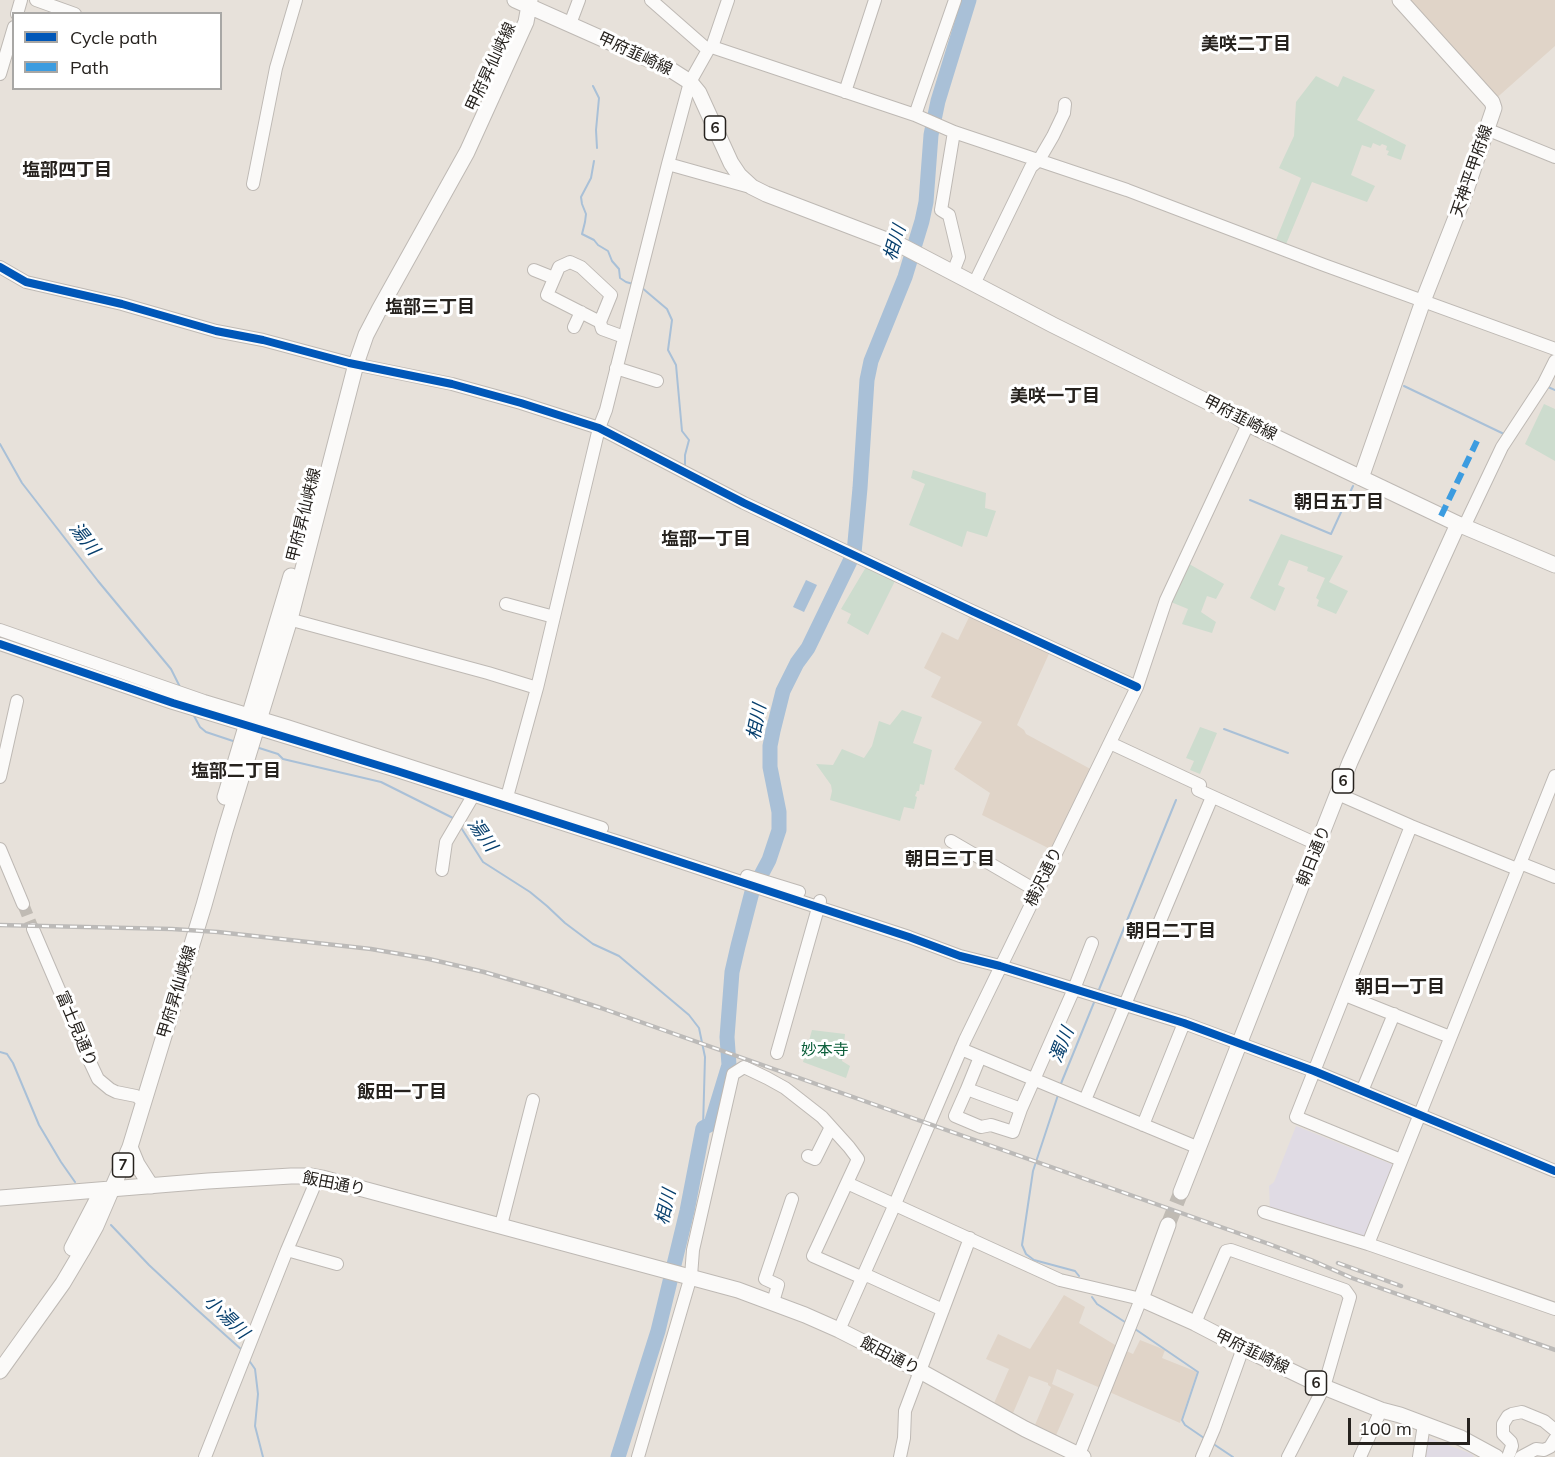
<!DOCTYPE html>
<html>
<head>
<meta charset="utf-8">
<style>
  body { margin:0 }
  #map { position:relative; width:1555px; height:1457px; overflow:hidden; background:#e7e1da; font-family:Mulish,sans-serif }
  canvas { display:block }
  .legend { position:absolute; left:12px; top:12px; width:210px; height:78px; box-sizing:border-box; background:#fff; border:2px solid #a8a7a5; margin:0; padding:8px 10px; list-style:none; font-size:18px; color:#26221e }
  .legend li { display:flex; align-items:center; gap:12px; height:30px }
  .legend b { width:30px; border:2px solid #a8a7a5 }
  .scale { position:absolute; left:1348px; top:1418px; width:122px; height:27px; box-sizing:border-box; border:3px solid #26221e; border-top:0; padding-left:8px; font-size:18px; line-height:21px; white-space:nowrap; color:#26221e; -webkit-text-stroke:4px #fff; paint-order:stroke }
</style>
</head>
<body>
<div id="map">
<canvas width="1555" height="1457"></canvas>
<ul class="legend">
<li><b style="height:8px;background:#0057b8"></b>Cycle path</li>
<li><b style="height:8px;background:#3c9ce0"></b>Path</li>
</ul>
<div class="scale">100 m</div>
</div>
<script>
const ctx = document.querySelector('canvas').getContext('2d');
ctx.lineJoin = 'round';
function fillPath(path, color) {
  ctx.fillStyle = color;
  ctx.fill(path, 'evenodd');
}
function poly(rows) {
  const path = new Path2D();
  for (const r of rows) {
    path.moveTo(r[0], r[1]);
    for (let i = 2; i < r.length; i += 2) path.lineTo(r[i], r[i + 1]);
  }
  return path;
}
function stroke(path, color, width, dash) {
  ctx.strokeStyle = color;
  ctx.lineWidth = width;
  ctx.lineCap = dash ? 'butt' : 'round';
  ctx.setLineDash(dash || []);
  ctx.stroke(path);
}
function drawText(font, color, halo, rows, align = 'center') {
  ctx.font = font + ' Mulish,"Noto Sans JP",sans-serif';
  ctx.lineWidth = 6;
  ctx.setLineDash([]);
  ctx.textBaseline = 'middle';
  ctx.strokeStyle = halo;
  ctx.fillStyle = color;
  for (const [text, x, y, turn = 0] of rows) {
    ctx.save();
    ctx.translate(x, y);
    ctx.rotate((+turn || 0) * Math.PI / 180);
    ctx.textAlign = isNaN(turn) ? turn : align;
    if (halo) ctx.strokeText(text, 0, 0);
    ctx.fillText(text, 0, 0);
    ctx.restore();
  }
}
const commercial = poly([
  [1296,1126,1396,1166,1368,1238,1270,1210,1269,1186,1274,1182],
  [1424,1436,1472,1454,1474,1457,1422,1457]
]);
const medical = poly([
  [1400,0,1555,0,1555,46,1492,102],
  [972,611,1052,647,1017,725,1024,730,1026,734,1096,772,1056,852,982,815,990,793,954,769,982,722,931,697,941,677,924,668,942,632,958,640],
  [1064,1295,1085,1307,1079,1323,1120,1348,1133,1354,1140,1340,1165,1350,1162,1358,1197,1372,1180,1423,1057,1369,1052,1384,1074,1394,1053,1442,1032,1432,1051,1387,1048,1385,1048,1383,1029,1376,1010,1420,991,1410,1009,1369,986,1359,998,1334,1030,1349]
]);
const green = poly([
  [1316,76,1338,87,1343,76,1375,90,1357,120,1406,145,1401,160,1387,155,1389,151,1386,150,1387,146,1382,144,1380,146,1373,143,1371,148,1362,145,1351,175,1375,186,1367,202,1312,182,1284,249,1274,245,1301,178,1279,168,1294,136,1296,102],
  [1544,404,1555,409,1555,461,1525,444],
  [913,470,986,493,985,508,996,511,987,537,967,531,962,547,909,525,925,484,911,478],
  [1281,534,1343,556,1329,582,1348,591,1336,614,1317,606,1319,600,1316,598,1325,578,1307,571,1308,567,1289,560,1278,585,1285,588,1275,611,1250,598],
  [1184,561,1224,584,1216,599,1207,596,1201,612,1216,622,1212,633,1182,624,1188,609,1166,600],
  [869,562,898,575,868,635,847,623,851,614,841,609],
  [902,710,922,717,913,743,932,750,924,785,920,784,919,791,917,791,915,796,917,797,914,809,904,807,900,821,830,800,832,791,831,785,816,764,833,765,842,749,864,758,872,746,879,721,890,725],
  [1200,727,1217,733,1200,774,1190,770,1194,761,1186,758],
  [812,1030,845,1034,842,1061,850,1066,846,1078,803,1062]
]);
const water = poly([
  [806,580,817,585,804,612,793,607]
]);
const stream = poly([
  [593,86,599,98,596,130,597,148],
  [594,161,591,178,581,197,582,204,586,214,585,222,582,234,594,240,598,245,608,251,612,261,619,269,620,278,626,282,633,284],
  [641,287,667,309,672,320,668,350,676,365,682,431,689,440,685,455,685,468],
  [1404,386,1504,434],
  [1548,387,1555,390],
  [0,444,22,483,98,581,171,669,180,687],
  [1250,500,1331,534,1353,486],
  [193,714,200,727,206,732,236,742],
  [1224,729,1288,753],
  [256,747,278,754,283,759,381,782,455,819],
  [460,826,483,862,530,892,547,906,565,923,593,944,619,956,689,1015,699,1028,705,1057,703,1128],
  [1098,992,1176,800],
  [0,1052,7,1054,13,1063,39,1125,61,1162,75,1182],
  [1060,1086,1095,1000],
  [1058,1095,1033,1171,1022,1245,1026,1254,1034,1260,1075,1271,1079,1276],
  [111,1225,149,1265,194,1307,242,1350],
  [1092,1297,1097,1304,1128,1324],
  [1135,1329,1198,1372,1182,1420,1185,1425,1204,1438],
  [248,1359,255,1369,258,1394,255,1426,263,1457],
  [1212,1443,1233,1457]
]);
const river = poly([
  [618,1457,658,1331,687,1211,703,1128,711,1124,729,1065,727,1037,732,972,738,946,752,892,769,860,779,830,779,812,770,767,770,746,773,731,783,691,797,663,808,648,854,553,860,488,867,380,871,361,905,277,922,221,926,202,931,135,934,120,938,101,969,0]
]);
const minorTunnel = poly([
  [23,904,33,929]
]);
const majorTunnel = poly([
  [1168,1225,1181,1192]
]);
const minor = poly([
  [36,0,75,14],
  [651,0,708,50],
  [17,14,21,0],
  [570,24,579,0],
  [712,47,915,115,954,132,1127,190,1324,265,1555,349],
  [0,74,14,27],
  [845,92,875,0],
  [915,115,955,0],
  [1486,129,1555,157],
  [668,164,750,187],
  [253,184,276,68,296,0],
  [0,267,26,282,122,304,216,331,263,340,349,363,452,384,521,403,599,428,744,503,972,611,1137,687],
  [534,270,554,278],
  [953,272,959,257,949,215,941,210,954,132],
  [974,284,1031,167,1039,160,1053,136,1064,113,1065,104],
  [600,322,611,295,581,267,570,262,559,267,547,295,600,322,602,329,624,337],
  [574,327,581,312],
  [616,368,657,381],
  [1464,527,1502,447,1544,383,1555,361],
  [506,604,554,617],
  [281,617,488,673,537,688],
  [0,630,204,701,287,726,602,828],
  [0,644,173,703,397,771,622,843,909,937,960,956,1000,966,1184,1023,1314,1071,1555,1171],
  [1110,743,1200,785,1198,790,1319,845],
  [0,777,17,701],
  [1338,794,1411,826,1517,869],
  [507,797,537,688,599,428,606,410,668,164,690,82,708,50,712,47,728,0],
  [951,841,1037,891],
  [0,849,23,904],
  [1520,863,1555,877],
  [442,870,446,842,473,796],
  [747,876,799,892],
  [33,929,90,1062,98,1079,110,1089,116,1092,136,1096,144,1102],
  [1345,995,1450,1037],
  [961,1049,1199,1148],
  [777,1053,820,901],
  [980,1057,967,1089,1021,1109],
  [967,1089,955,1116,981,1127,991,1125,1013,1132,1021,1109,1074,989,1092,943],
  [1362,1091,1394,1014],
  [1085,1100,1212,797],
  [1143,1125,1184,1023],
  [808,1156,815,1159,831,1127],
  [1401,1160,1296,1117,1411,826],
  [847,1183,1060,1280,1141,1299,1078,1457],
  [1264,1212,1368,1244,1555,1309],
  [501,1225,533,1100],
  [1368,1244,1555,776],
  [287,1250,337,1264],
  [864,1274,943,1310],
  [773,1302,778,1285,765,1279,792,1199],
  [1195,1323,1226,1251,1231,1250,1345,1290,1350,1297,1324,1387,1288,1457],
  [839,1330,895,1204,965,1040,1137,687,1166,600,1248,424],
  [205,1457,287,1250,318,1177],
  [638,1457,691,1276,693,1250,733,1074,744,1067,767,1078,785,1088,822,1117,849,1147,858,1159,813,1256,863,1278],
  [900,1457,904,1438,905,1411,970,1238],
  [1202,1457,1214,1429,1243,1348],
  [1360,1457,1381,1410],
  [1419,1457,1424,1424],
  [1508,1457,1512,1446,1511,1442,1503,1434,1503,1424,1508,1416,1512,1414,1522,1412,1544,1421,1555,1430],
  [1521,1457,1536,1449,1544,1450,1550,1447,1555,1439]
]);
const major = poly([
  [515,0,668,68,690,82,699,93,731,163,739,175,752,187,766,194,902,246,1053,325,1234,415,1248,424,1458,524,1555,565],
  [1361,478,1423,301,1462,202,1494,108,1492,102,1400,0],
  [225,797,291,576],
  [130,1147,137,1164,151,1186],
  [1181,1192,1350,762,1458,524],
  [0,1198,208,1181,291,1176,311,1176,322,1178,738,1290,805,1315,839,1330,920,1371,1025,1429,1083,1457],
  [1168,1225,1141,1299,1195,1323,1243,1348,1324,1387,1381,1410,1400,1415,1461,1438,1496,1457],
  [72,1248,97,1200],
  [0,1371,63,1283,82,1251,96,1226,130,1147,204,905,225,831,290,619,356,364,366,335,379,310,467,152,526,22,530,0]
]);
const rail = poly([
  [0,925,172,929,218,932,371,949,429,959,484,972,542,989,601,1008,1269,1244,1311,1260,1352,1278,1555,1350],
  [1338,1263,1401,1286]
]);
const quiet = poly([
  [1441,516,1477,441]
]);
const cycleway = poly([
  [0,267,26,282,122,304,216,331,263,340,349,363,452,384,521,403,599,428,744,503,972,611,1137,687],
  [0,644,173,703,397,771,622,843,909,937,960,956,1000,966,1184,1023,1314,1071,1555,1171]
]);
const shields = [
  [715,128,21],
  [1343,781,21],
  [123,1165,21],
  [1316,1383,21]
];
const shieldNames = [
  ["6",715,128],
  ["6",1343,781],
  ["7",123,1165],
  ["6",1316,1383]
];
const streetNames = [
  ["甲府韮崎線",635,54,25],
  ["甲府昇仙峡線",491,67,-65],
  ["天神平甲府線",1472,171,-71],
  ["甲府韮崎線",1240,418,27],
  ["甲府昇仙峡線",304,515,-76],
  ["朝日通り",1314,856,-68],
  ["横沢通り",1044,877,-64],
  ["甲府昇仙峡線",177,992,-73],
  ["富士見通り",76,1029,67],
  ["飯田通り",334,1184,11],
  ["甲府韮崎線",1252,1352,26],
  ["飯田通り",890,1356,27]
];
const parkNames = [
  ["妙本寺",825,1050]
];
const neighbourhoodNames = [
  ["美咲二丁目",1246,45],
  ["塩部四丁目",67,171],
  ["塩部三丁目",430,308],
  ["美咲一丁目",1055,397],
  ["朝日五丁目",1339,503],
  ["塩部一丁目",706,540],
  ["塩部二丁目",236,772],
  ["朝日三丁目",950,860],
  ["朝日二丁目",1171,932],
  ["朝日一丁目",1400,988],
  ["飯田一丁目",402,1093]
];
const waterNames = [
  ["相川",895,243,-73],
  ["湯川",84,539,52],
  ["相川",757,722,-79],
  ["湯川",482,835,54],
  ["濁川",1062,1045,-68],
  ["相川",666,1207,-77],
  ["小湯川",226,1317,44]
];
fillPath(commercial, '#e0dbe4');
fillPath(medical, '#e0d4c8');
fillPath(green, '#cddcce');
fillPath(water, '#a9c0d7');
stroke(stream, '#a9c0d7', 2);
stroke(river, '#a9c0d7', 15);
stroke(minorTunnel, '#c0bbb4', 12, [12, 6]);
stroke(majorTunnel, '#c0bbb4', 15, [15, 8]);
stroke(minor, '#beb9b4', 14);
stroke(major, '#beb9b4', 17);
stroke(minor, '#fbfaf9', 12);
stroke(major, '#fbfaf9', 15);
stroke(rail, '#bcbab8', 4.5);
stroke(rail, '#fff', 2, [7]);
stroke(quiet, '#3c9ce0', 6, [12, 6]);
stroke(cycleway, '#0057b8', 8);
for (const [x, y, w] of shields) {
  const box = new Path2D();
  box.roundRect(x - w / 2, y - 12, w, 24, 4.5);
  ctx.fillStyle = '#fff';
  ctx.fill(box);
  stroke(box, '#26221e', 1.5);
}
drawText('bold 15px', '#26221e', null, shieldNames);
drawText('16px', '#26221e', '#fff', streetNames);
drawText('16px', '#0e603c', '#fff', parkNames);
drawText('bold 18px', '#26221e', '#fff', neighbourhoodNames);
drawText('italic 18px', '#073f6d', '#fff', waterNames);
</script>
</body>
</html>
